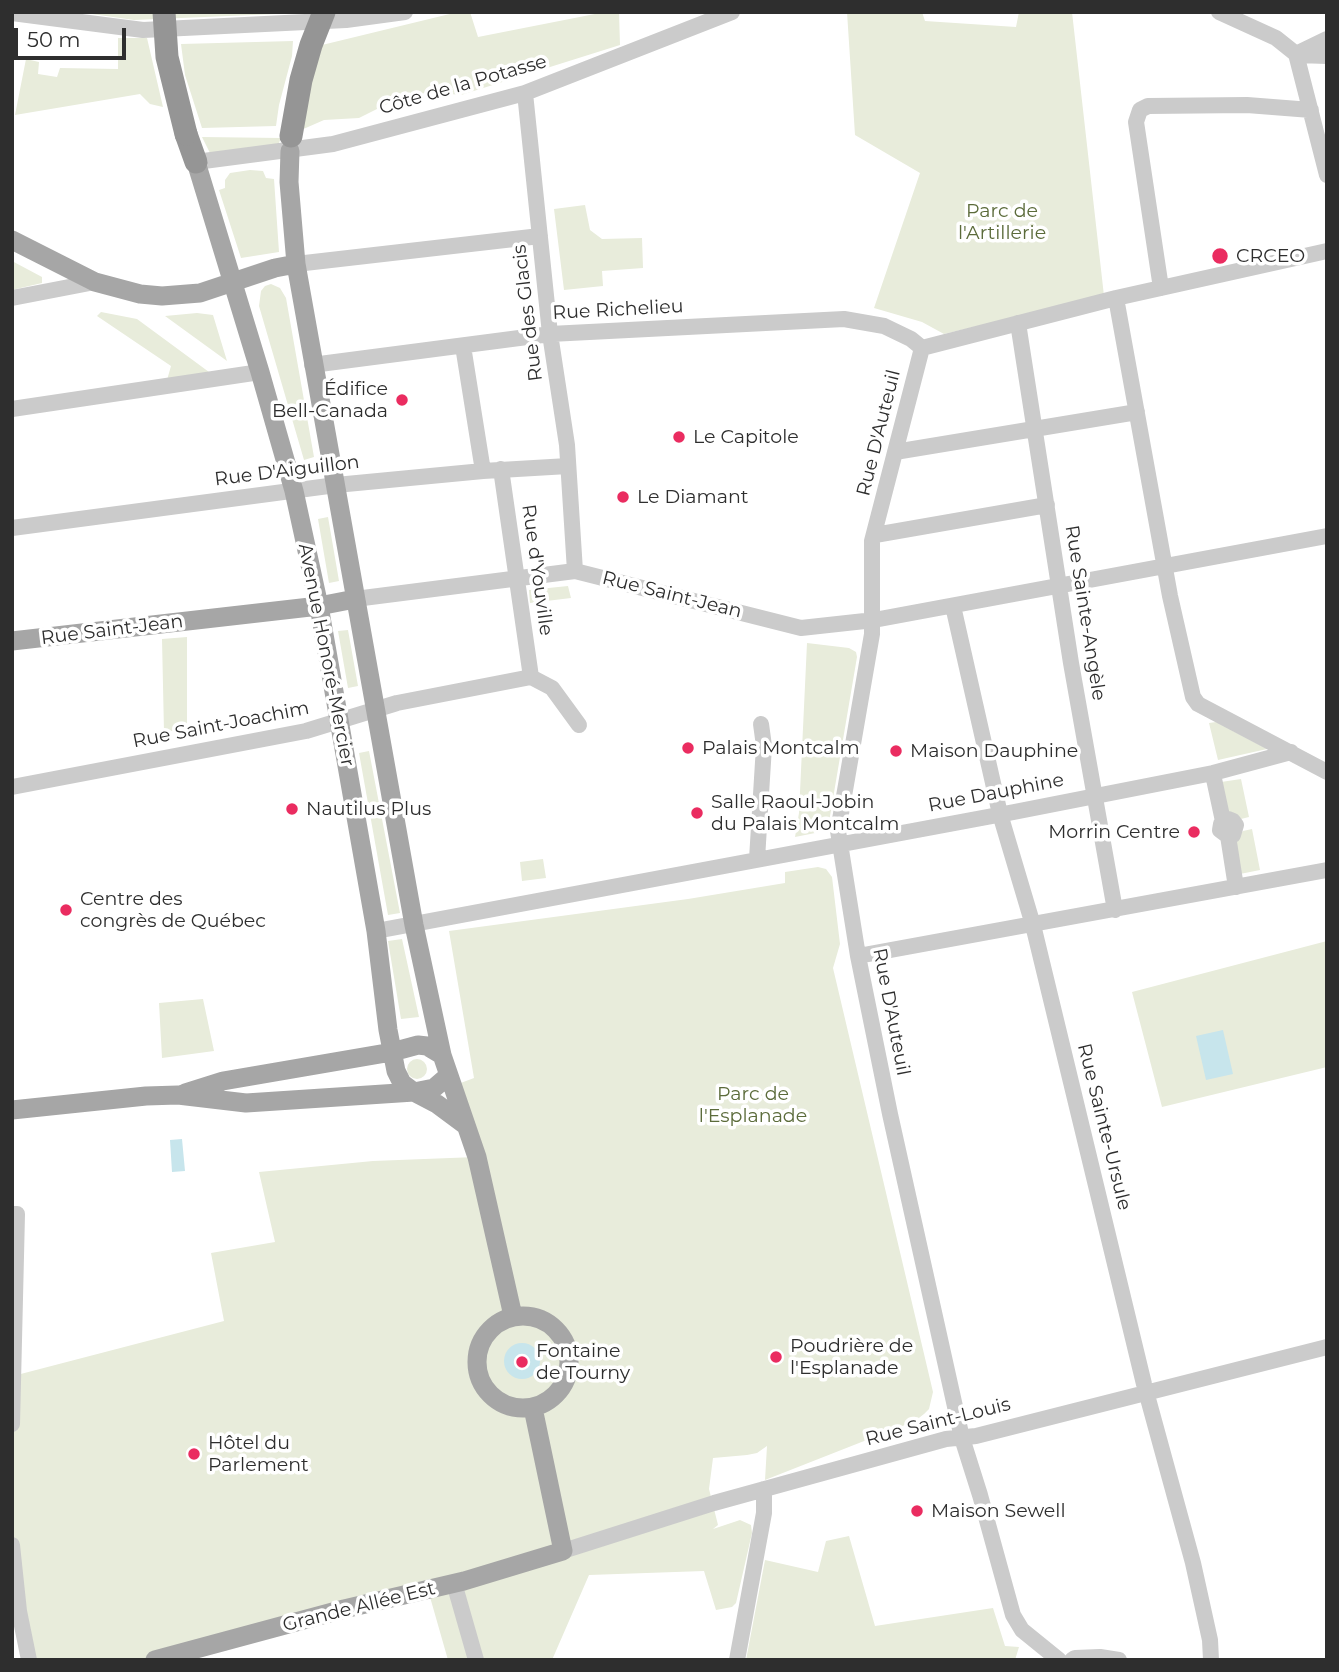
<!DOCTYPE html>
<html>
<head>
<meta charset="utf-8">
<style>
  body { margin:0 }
  #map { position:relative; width:1339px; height:1672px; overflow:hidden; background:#fff; font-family:Montserrat,sans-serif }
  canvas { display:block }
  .frame { position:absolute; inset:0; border:14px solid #2e2e2e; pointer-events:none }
  .scale { position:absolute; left:14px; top:28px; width:112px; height:32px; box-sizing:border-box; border:4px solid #2e2e2e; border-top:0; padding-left:9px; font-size:21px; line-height:24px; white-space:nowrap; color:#2e2e2e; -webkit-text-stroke:5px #fff; paint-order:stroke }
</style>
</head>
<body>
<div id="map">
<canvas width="1339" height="1672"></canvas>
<div class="frame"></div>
<div class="scale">50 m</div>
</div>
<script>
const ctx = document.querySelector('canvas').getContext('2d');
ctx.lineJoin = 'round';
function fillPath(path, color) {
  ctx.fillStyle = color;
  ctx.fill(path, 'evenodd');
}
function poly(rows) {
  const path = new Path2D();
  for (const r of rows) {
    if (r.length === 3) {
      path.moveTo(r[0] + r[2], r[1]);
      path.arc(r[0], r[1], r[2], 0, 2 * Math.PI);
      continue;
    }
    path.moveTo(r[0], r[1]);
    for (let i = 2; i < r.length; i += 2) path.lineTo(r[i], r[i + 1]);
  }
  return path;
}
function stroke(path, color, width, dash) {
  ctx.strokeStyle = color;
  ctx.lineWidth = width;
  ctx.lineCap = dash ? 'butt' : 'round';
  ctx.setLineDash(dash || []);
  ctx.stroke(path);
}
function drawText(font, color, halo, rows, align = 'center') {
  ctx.font = font + ' Montserrat,sans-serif';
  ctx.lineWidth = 7;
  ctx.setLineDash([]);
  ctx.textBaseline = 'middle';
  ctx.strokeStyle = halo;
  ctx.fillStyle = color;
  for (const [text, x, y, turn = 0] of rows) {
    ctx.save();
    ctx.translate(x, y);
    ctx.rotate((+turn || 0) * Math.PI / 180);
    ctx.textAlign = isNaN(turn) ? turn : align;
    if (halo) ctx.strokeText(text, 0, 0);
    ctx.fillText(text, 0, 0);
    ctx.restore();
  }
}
const green = poly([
  [78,12,323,12,134,20],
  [458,12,470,12,478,37,605,12,619,12,620,45,461,95,431,92,414,95,393,101,359,118,324,120,292,134,322,45],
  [847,12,922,12,925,21,1016,27,1019,12,1072,12,1104,296,944,334,922,322,874,308,920,173,855,135],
  [118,38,147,38,163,107,150,104,140,94,15,115,26,59,39,62,38,74,57,77,60,68,118,69],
  [293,41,292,56,279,105,276,126,202,128,185,75,181,44],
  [202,137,281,138,278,145,210,153],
  [250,170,263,171,266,178,274,179,279,252,241,258,219,190,225,188,225,180,230,173],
  [585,205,590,230,602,239,642,238,643,268,602,271,603,286,564,290,554,209],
  [12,261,42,277,42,283,12,290],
  [271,284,280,288,286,298,314,457,304,460,259,306,261,291,265,286],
  [101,312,137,319,209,372,167,380,171,366,97,316],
  [197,313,213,315,227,361,165,316],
  [328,517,339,581,329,583,318,519],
  [568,586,571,598,530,603,529,590],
  [348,630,358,686,348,688,338,631],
  [187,637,187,729,164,732,162,639],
  [807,643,849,648,856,652,857,657,829,822,820,832,795,837,799,813],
  [1216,722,1267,749,1218,760,1209,723],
  [369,751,400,913,388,915,359,753],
  [1241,779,1249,817,1241,819,1227,812,1221,782],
  [1252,829,1260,870,1240,874,1234,841,1243,831],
  [543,859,546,878,522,881,520,862],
  [818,867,826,869,832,877,840,944,833,968,933,1392,929,1409,924,1414,915,1421,765,1480,767,1446,757,1453,747,1455,713,1458,709,1489,718,1525,713,1529,740,1520,751,1525,752,1533,736,1603,732,1607,716,1610,704,1571,589,1575,552,1660,448,1660,428,1590,155,1660,30,1660,12,1540,13,1376,224,1321,211,1253,275,1242,259,1172,373,1161,476,1157,458,1084,474,1078,449,931,688,899,785,883,785,872],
  [402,939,419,1017,401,1019,388,941],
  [1327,941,1327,1067,1162,1107,1132,992],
  [203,999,214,1051,162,1058,159,1003],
  [417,1069,10],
  [849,1536,875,1626,993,1608,1005,1646,1019,1647,1015,1660,746,1660,765,1560,818,1572,826,1541]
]);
const water = poly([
  [1223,1030,1233,1074,1206,1080,1196,1036],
  [182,1139,185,1171,172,1172,170,1140],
  [522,1361,18]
]);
const minor = poly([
  [1219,12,1276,38,1296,54,1327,175],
  [12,13,143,30,346,20,405,12],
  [1296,54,1327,39],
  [1298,55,1327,56],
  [525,93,550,334,567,445,575,571],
  [196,162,333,144,525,93,732,12],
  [296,264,540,236],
  [1161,288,1136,122,1140,110,1148,106,1247,105,1311,110],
  [12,298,95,282],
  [1116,298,1170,596,1193,697,1198,704,1327,772],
  [1018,323,1071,663,1115,910],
  [463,346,483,471],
  [922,348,872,541,872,634,838,831,858,956,890,1114,962,1438,980,1495,1013,1615,1022,1630,1059,1660],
  [922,348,1116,298,1327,251],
  [312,365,550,334,844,319,884,326,911,339,922,348],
  [12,409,260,372],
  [895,452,1137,412],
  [501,469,531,677],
  [12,528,336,485,483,471,568,466],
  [875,535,1047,505],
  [355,599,575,571,801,628,874,620,1327,536],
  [953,606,1000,814,1033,925,1144,1384,1193,1563,1210,1640,1211,1660],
  [1214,779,1223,821],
  [12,787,306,731,397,703,531,677,552,688,579,725],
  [1228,836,1233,835,1236,825,1233,821,1228,819,1221,824,1220,830,1228,836,1236,887],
  [757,859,764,746,761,724],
  [376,931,1014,812,1213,773,1291,752],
  [858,956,1327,870],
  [12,1214,17,1214,12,1424],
  [12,1545,19,1611,29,1660],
  [563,1551,714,1503,946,1439,976,1436,1327,1347],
  [454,1583,476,1660],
  [737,1660,764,1513,764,1489],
  [1072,1660,1075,1658,1100,1657,1119,1660]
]);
const major = poly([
  [290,151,289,182,296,264,414,925,442,1055,477,1157,513,1316],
  [196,162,260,372,294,491,319,606,376,931,388,1030,396,1071,402,1083,414,1092,437,1104,464,1124],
  [12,240,95,282,140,294,162,296,200,293,275,268,296,264],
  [12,641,319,606,355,599],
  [185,1093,223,1081,392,1052,418,1045,427,1046,442,1055],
  [12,1110,146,1096,178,1095,246,1103,414,1092,434,1088,448,1076],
  [523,1362,46],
  [155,1660,344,1609,464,1581,563,1551,533,1408]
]);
const highway = poly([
  [186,134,196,162]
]);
const highwayBridge = poly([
  [164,12,167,57,186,134],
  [291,136,301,80,311,45,324,12]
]);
const markers = [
  [1220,256,9,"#ea2c60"],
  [402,400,7,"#ea2c60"],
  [679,437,7,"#ea2c60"],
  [623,497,7,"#ea2c60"],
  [688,748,7,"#ea2c60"],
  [896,751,7,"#ea2c60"],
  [292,809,7,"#ea2c60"],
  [697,813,7,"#ea2c60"],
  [1194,832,7,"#ea2c60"],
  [66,910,7,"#ea2c60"],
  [776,1357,7,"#ea2c60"],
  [522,1362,7,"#ea2c60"],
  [194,1454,7,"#ea2c60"],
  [917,1511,7,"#ea2c60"]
];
const streetNames = [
  ["Côte de la Potasse",463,85,-16],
  ["Rue Richelieu",618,310,-3],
  ["Rue des Glacis",528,313,-97],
  ["Rue D'Auteuil",879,433,-76],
  ["Rue D'Aiguillon",287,471,-7],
  ["Rue d'Youville",537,570,82],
  ["Rue Saint-Jean",672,595,14],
  ["Rue Sainte-Angèle",1085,613,81],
  ["Rue Saint-Jean",112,630,-7],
  ["Avenue Honoré-Mercier",326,655,79],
  ["Rue Saint-Joachim",221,725,-11],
  ["Rue Dauphine",996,793,-11],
  ["Rue D'Auteuil",891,1012,79],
  ["Rue Sainte-Ursule",1104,1127,76],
  ["Rue Saint-Louis",938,1422,-14],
  ["Grande Allée Est",359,1607,-14]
];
const parkNames = [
  ["Parc de",1002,211],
  ["l'Artillerie",1002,233],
  ["Parc de",753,1094],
  ["l'Esplanade",753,1116]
];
const poiNames = [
  ["CRCEO",1236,256],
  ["Édifice",388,389,"right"],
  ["Bell-Canada",388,411,"right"],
  ["Le Capitole",693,437],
  ["Le Diamant",637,497],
  ["Palais Montcalm",702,748],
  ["Maison Dauphine",910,751],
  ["Salle Raoul-Jobin",711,802],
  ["du Palais Montcalm",711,824],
  ["Nautilus Plus",306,809],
  ["Morrin Centre",1180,832,"right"],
  ["Centre des",80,899],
  ["congrès de Québec",80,921],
  ["Poudrière de",790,1346],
  ["l'Esplanade",790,1368],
  ["Fontaine",536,1351],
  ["de Tourny",536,1373],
  ["Hôtel du",208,1443],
  ["Parlement",208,1465],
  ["Maison Sewell",931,1511]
];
fillPath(green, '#e8ecdb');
fillPath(water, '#c7e5ec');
stroke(minor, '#cbcbcb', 16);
stroke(major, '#a6a6a6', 19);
stroke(highway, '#959595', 23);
stroke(highwayBridge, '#959595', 23);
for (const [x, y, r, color] of markers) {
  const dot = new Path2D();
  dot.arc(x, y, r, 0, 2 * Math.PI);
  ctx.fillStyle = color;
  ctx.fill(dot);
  stroke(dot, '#fff', 2.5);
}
drawText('19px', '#2e2e2e', '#fff', streetNames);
drawText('19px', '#5b6b3a', '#fff', parkNames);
drawText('19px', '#2e2e2e', '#fff', poiNames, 'left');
</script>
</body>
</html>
